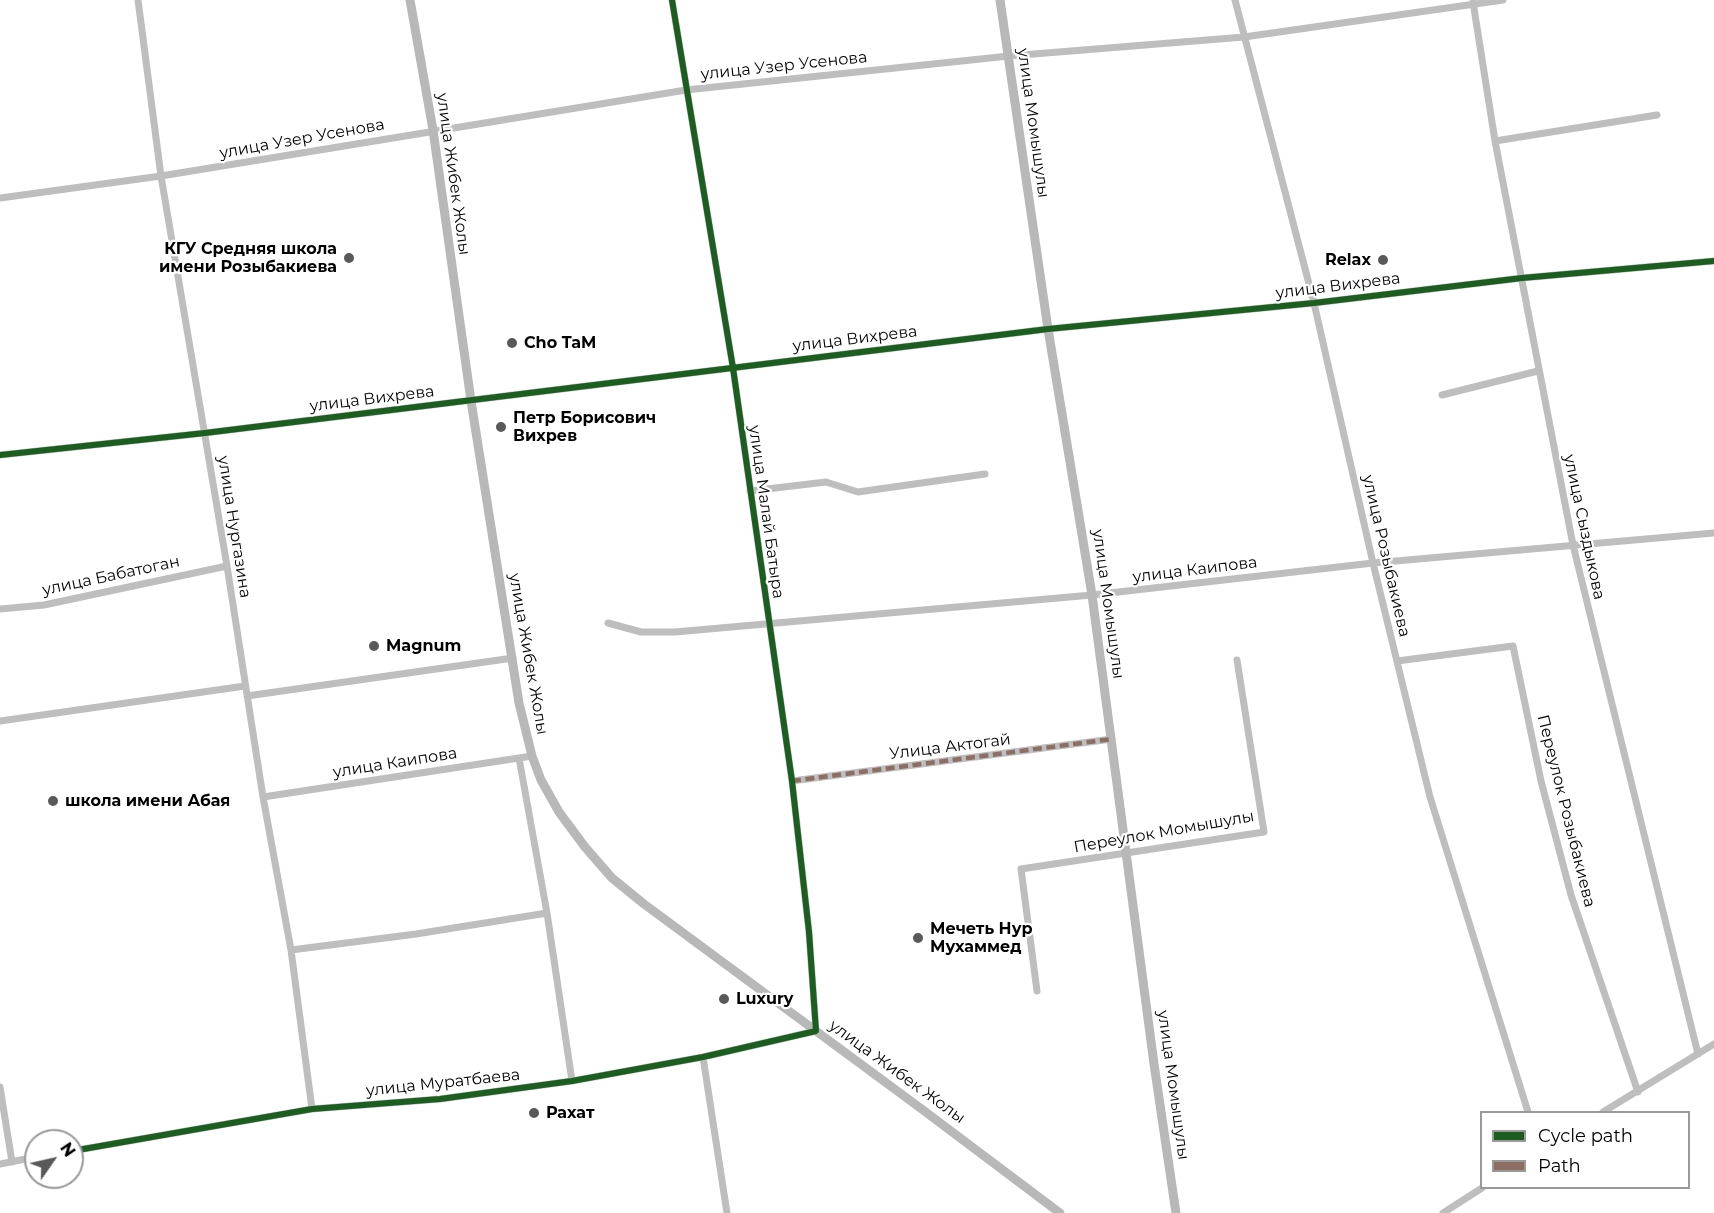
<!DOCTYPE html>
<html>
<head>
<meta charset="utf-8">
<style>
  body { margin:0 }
  #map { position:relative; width:1714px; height:1213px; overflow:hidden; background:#fff; font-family:Montserrat,sans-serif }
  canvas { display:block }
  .legend { position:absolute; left:1480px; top:1111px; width:210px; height:78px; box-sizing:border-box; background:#fff; border:2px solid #999; margin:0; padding:8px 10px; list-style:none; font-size:18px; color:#000 }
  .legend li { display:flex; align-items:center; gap:12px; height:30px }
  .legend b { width:30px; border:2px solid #999 }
  .north { position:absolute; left:24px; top:1129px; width:60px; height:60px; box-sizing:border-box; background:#fff; border:2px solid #999; border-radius:50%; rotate:56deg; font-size:16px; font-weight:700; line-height:24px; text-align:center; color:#000 }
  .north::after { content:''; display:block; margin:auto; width:21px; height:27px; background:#595959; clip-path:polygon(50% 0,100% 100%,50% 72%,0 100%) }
</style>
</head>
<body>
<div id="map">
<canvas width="1714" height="1213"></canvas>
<ul class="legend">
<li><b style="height:8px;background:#1b5e20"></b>Cycle path</li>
<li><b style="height:8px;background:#8d6e63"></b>Path</li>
</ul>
<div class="north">N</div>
</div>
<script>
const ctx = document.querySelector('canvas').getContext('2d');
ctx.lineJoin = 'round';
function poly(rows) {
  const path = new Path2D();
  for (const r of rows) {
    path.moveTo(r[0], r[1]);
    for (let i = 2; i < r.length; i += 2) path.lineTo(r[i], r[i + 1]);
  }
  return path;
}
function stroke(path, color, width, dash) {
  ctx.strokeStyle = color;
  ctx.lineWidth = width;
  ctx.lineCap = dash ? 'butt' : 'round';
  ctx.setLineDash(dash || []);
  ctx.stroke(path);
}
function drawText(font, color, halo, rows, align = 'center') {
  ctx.font = font + ' Montserrat,sans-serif';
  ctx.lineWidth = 4.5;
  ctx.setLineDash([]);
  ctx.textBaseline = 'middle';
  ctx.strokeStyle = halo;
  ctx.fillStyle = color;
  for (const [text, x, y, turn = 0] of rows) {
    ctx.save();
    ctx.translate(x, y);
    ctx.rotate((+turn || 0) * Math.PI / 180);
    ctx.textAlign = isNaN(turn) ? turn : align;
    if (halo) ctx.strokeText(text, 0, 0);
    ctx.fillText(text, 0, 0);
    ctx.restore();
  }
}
const street = poly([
  [138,0,161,176,227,566,263,797,291,950,312,1109],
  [1235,0,1314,303,1373,563,1430,797,1528,1112],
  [1473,2,1495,141,1573,545,1698,1054],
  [1495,141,1657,115],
  [0,198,161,176,686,90,1009,56,1244,37,1503,0],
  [1442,395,1538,371],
  [0,455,205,433,1048,329,1314,303,1522,278,1714,261],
  [750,491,826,482,858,492,985,474],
  [0,609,44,605,227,566],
  [608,623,641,632,675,632,1092,595,1373,563,1714,533],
  [1397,661,1513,646,1541,781,1571,895,1638,1092],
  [247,696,513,658],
  [0,721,245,686],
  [519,758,547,913,572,1081],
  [792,781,1112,739],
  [263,797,532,756],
  [291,950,416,934,547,913],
  [1037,991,1021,869,1264,832,1237,660],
  [703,1057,727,1213],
  [0,1087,12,1162],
  [1603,1112,1714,1044],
  [72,1151,312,1109,440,1099,572,1081,703,1057,816,1031,809,932,792,781,733,368,672,0],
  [0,1164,36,1157],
  [1443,1213,1482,1188]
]);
const secondary = poly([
  [410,0,433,130,471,401,519,703,532,756,541,780,559,812,585,847,612,878,644,904,923,1110,1060,1213],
  [1000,0,1048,329,1092,595,1154,1064,1176,1213]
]);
const quiet = poly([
  [792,781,1112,739]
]);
const cycleway = poly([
  [0,455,205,433,1048,329,1314,303,1522,278,1714,261],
  [72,1151,312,1109,440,1099,572,1081,703,1057,816,1031,809,932,792,781,733,368,672,0]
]);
const markers = [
  [349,258,6,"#595959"],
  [1383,260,6,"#595959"],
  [512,343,6,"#595959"],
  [501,427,6,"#595959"],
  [374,646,6,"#595959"],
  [53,801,6,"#595959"],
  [918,938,6,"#595959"],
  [724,999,6,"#595959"],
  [534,1113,6,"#595959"]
];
const streetNames = [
  ["улица Узер Усенова",784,66,-6],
  ["улица Момышулы",1033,123,82],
  ["улица Узер Усенова",302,139,-10],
  ["улица Жибек Жолы",453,174,82],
  ["улица Вихрева",1338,286,-7],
  ["улица Вихрева",855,339,-7],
  ["улица Вихрева",372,399,-7],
  ["улица Малай Батыра",766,512,82],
  ["улица Нургазина",234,527,81],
  ["улица Сыздыкова",1584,527,78],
  ["улица Розыбакиева",1386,556,77],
  ["улица Каипова",1195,570,-7],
  ["улица Бабатоган",111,576,-12],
  ["улица Момышулы",1108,604,82],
  ["улица Жибек Жолы",528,654,80],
  ["Улица Актогай",950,747,-7],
  ["улица Каипова",395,763,-9],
  ["Переулок Розыбакиева",1566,811,76],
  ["Переулок Момышулы",1164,832,-10],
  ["улица Жибек Жолы",897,1072,36],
  ["улица Муратбаева",443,1083,-6],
  ["улица Момышулы",1173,1085,82]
];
const poiNames = [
  ["КГУ Средняя школа",337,249,"right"],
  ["имени Розыбакиева",337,267,"right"],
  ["Relax",1371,260,"right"],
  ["Cho TaM",524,343],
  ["Петр Борисович",513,418],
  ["Вихрев",513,436],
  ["Magnum",386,646],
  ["школа имени Абая",65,801],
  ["Мечеть Нур",930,929],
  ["Мухаммед",930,947],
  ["Luxury",736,999],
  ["Рахат",546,1113]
];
stroke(street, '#bebebe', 7);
stroke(secondary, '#b8b8b8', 9);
stroke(quiet, '#8d6e63', 4.5, [9, 4.5]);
stroke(cycleway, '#1b5e20', 6);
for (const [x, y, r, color] of markers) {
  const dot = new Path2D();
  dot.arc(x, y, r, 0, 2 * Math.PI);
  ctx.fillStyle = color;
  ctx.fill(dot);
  stroke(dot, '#fff', 2);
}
drawText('16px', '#000', '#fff', streetNames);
drawText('bold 16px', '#000', '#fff', poiNames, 'left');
</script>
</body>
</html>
